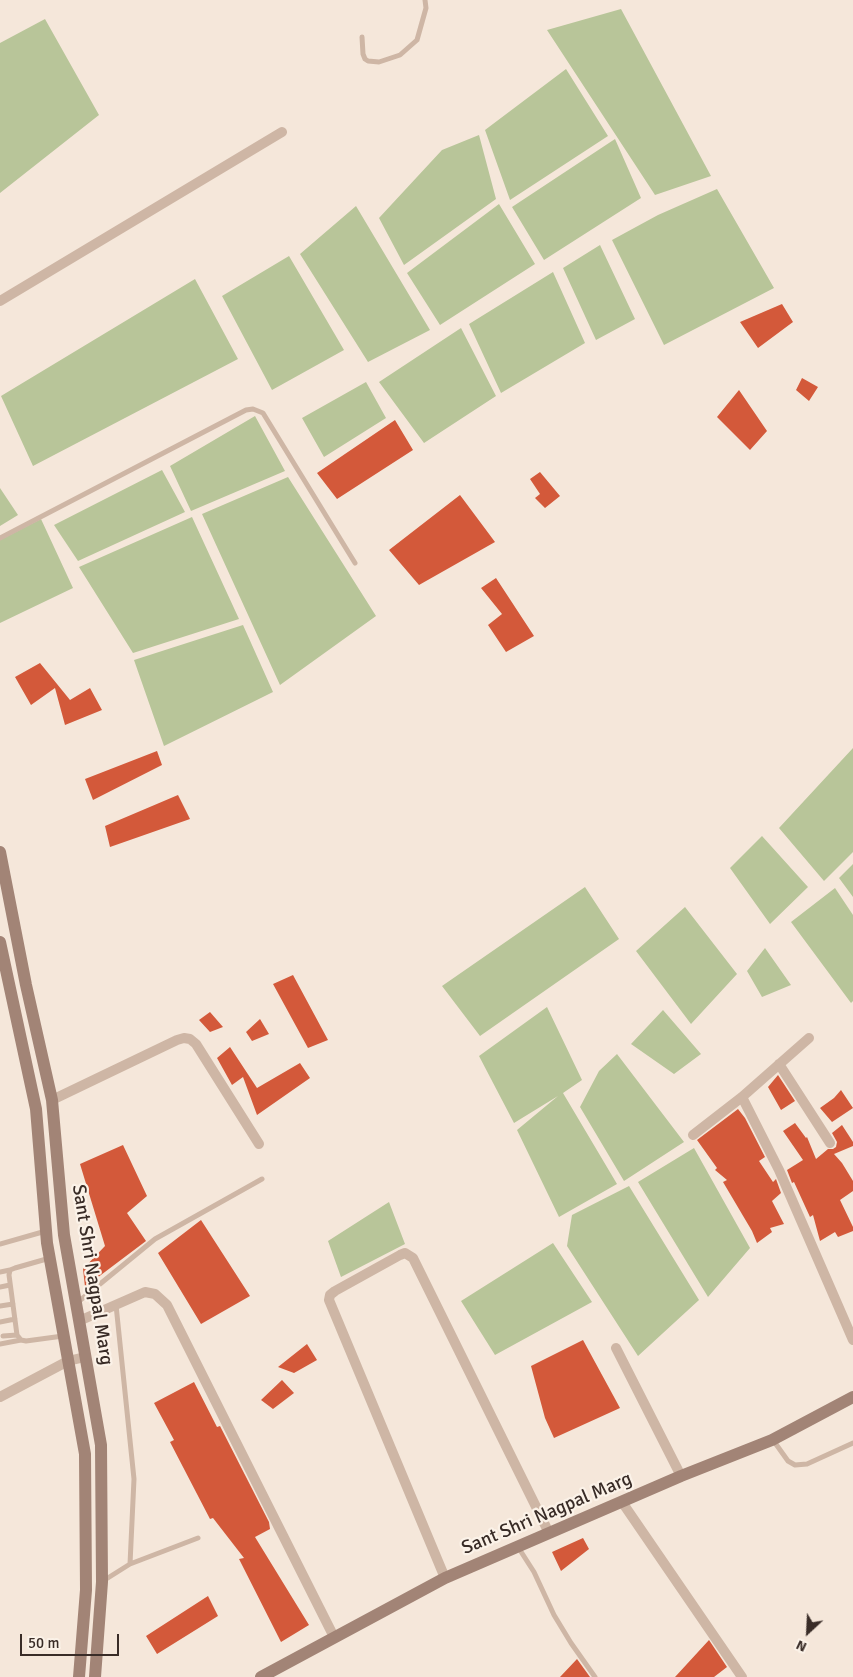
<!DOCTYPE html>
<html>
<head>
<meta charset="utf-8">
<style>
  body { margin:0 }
  #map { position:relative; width:853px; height:1677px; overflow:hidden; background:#f5e7da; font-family:Signika,sans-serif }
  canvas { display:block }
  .north { position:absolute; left:783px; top:1607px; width:50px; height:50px; -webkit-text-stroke:4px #fbf2e8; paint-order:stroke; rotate:205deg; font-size:14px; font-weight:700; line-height:20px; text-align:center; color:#392c27 }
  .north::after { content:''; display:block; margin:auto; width:18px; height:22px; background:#392c27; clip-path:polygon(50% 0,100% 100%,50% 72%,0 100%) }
  .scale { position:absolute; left:20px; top:1634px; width:99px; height:22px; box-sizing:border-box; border:2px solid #392c27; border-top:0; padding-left:6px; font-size:15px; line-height:18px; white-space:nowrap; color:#392c27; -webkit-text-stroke:4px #fbf2e8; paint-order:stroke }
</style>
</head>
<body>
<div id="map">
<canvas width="853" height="1677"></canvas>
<div class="north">N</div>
<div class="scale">50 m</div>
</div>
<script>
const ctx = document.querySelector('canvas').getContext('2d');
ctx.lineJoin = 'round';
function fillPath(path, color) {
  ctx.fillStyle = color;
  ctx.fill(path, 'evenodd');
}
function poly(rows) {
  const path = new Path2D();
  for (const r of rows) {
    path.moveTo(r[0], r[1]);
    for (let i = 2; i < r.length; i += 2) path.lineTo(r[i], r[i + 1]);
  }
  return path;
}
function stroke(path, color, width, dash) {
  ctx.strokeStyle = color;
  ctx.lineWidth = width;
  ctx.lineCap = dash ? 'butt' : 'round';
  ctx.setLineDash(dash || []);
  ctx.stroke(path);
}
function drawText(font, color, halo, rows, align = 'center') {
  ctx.font = font + ' Signika,sans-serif';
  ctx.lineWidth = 4.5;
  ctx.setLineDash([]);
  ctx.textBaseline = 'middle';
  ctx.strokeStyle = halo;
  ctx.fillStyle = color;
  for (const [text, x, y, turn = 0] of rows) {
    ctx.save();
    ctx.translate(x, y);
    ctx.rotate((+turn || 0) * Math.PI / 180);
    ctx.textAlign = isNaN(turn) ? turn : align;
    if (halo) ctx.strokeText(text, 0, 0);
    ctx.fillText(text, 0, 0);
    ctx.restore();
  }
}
const green = poly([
  [621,9,711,176,655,195,547,30],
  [45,19,99,115,0,193,0,43],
  [566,69,608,136,510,200,485,130],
  [479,135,496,199,404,265,379,218,442,150],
  [615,139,641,198,544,260,512,207],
  [717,189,774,288,664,345,612,240,658,215],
  [499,204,535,264,440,325,407,273],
  [356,206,430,330,368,362,300,254],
  [600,245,635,319,596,340,563,268],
  [289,256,344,350,272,390,222,296],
  [553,272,585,343,501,393,469,324],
  [195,279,238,359,33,466,1,396],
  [461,328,496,396,424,443,379,382],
  [366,382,386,418,324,457,302,418],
  [255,416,285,471,191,511,170,466],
  [162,470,185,512,78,561,54,525],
  [288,477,376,616,280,685,202,514],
  [0,488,18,515,0,526],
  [192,517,239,619,133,653,79,567],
  [41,519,73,588,0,623,0,540],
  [243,625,273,692,164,746,134,660],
  [853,748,853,852,824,881,779,828],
  [762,836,808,887,770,924,730,868],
  [853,864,853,897,839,878],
  [585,887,619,939,480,1036,442,986],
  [835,888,853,915,853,1001,851,1003,791,922],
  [685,907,737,974,691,1024,636,951],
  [765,948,791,985,762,997,747,971],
  [547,1007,582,1080,563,1093,617,1184,559,1217,517,1130,558,1096,514,1123,479,1056],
  [663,1010,701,1054,674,1074,631,1044],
  [617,1054,684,1142,624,1181,580,1107,599,1071],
  [694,1148,750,1248,708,1297,638,1182],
  [629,1186,699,1300,638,1356,567,1246,572,1215],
  [389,1202,405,1244,341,1277,328,1241],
  [553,1243,592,1302,495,1355,461,1301]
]);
const building = poly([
  [782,304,793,322,758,348,740,322],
  [802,378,818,387,809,401,796,390],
  [739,390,767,431,750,450,717,417],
  [395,420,413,450,337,499,317,473],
  [540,472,560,496,545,508,535,498,540,494,530,479],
  [460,495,495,542,419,585,389,550],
  [496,578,534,636,506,652,488,625,502,614,481,588],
  [40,663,70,700,90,688,102,710,65,725,55,688,31,705,15,677],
  [157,751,162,765,93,800,85,779],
  [178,795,190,819,110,847,105,826],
  [293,975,328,1040,308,1048,273,984],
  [210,1012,223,1027,210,1032,199,1020],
  [260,1019,269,1034,252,1041,246,1032],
  [230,1047,257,1088,300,1063,310,1078,257,1115,243,1077,232,1085,217,1058],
  [778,1075,795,1101,781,1110,768,1087],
  [841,1090,853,1108,832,1122,820,1108,834,1098],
  [738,1109,745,1118,765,1157,759,1161,773,1182,776,1179,781,1193,772,1201,784,1224,770,1228,772,1232,757,1243,752,1231,723,1182,727,1180,715,1170,717,1168,697,1140],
  [795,1123,806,1138,807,1137,816,1159,828,1149,833,1149,836,1147,837,1142,832,1133,842,1125,853,1142,853,1146,834,1154,842,1163,853,1181,853,1191,840,1200,853,1227,853,1231,838,1237,835,1232,820,1241,813,1215,810,1217,794,1182,792,1183,787,1170,803,1160,783,1131],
  [123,1145,147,1196,127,1213,146,1241,85,1287,83,1269,105,1246,80,1164],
  [201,1220,250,1296,201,1324,158,1253],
  [583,1340,620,1408,554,1438,545,1418,531,1366],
  [307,1344,317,1360,294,1373,278,1367],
  [282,1380,294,1393,273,1409,261,1400],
  [194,1382,217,1427,220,1426,269,1522,270,1529,255,1537,309,1625,281,1642,239,1559,244,1558,213,1518,210,1519,170,1442,174,1440,154,1403],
  [583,1538,589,1549,561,1571,552,1552],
  [208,1596,218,1616,157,1654,146,1636],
  [709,1640,727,1667,714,1677,675,1677],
  [577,1659,590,1677,560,1677]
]);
const lane = poly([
  [362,37,363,54,365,59,368,61,379,62,400,55,417,40,426,8,425,0],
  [0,538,246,410,253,409,263,413,355,563],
  [0,1244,46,1231],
  [50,1258,15,1268,10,1270,9,1275,17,1335,21,1340,26,1341,63,1336],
  [0,1272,10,1270],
  [0,1287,10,1285],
  [78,1302,155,1239,262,1179],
  [116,1305,134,1479,130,1564],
  [0,1306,13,1304],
  [0,1322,15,1319],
  [3,1336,17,1335],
  [0,1344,21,1340],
  [773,1440,788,1461,795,1465,807,1464,853,1443],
  [518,1547,534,1572,554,1615,571,1643,595,1677],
  [103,1581,130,1564,198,1538]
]);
const street = poly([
  [0,301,282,132],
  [779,1064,830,1143],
  [742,1097,779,1170,853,1340],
  [52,1100,177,1040,184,1038,190,1039,196,1044,259,1144],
  [693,1135,742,1097,809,1038],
  [79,1321,145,1292,155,1294,167,1305,334,1637],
  [616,1348,681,1476],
  [0,1397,68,1361,85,1357],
  [622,1502,742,1677],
  [445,1578,329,1300,330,1295,335,1291,400,1255,405,1253,413,1258,549,1533]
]);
const secondary = poly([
  [0,852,26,985,52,1100,64,1235,101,1445,102,1582,95,1677],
  [0,942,36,1109,47,1243,85,1454,86,1590,79,1677],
  [261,1677,445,1578,681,1476,772,1440,853,1397]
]);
const streetNames = [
  ["Sant Shri Nagpal Marg",92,1275,81],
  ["Sant Shri Nagpal Marg",547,1514,-23]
];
fillPath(green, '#b8c599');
fillPath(building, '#d3593a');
stroke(lane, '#ceb6a5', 5);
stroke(street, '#ceb6a5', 10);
stroke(secondary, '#a28476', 12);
drawText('19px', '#392c27', '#fbf2e8', streetNames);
</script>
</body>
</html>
